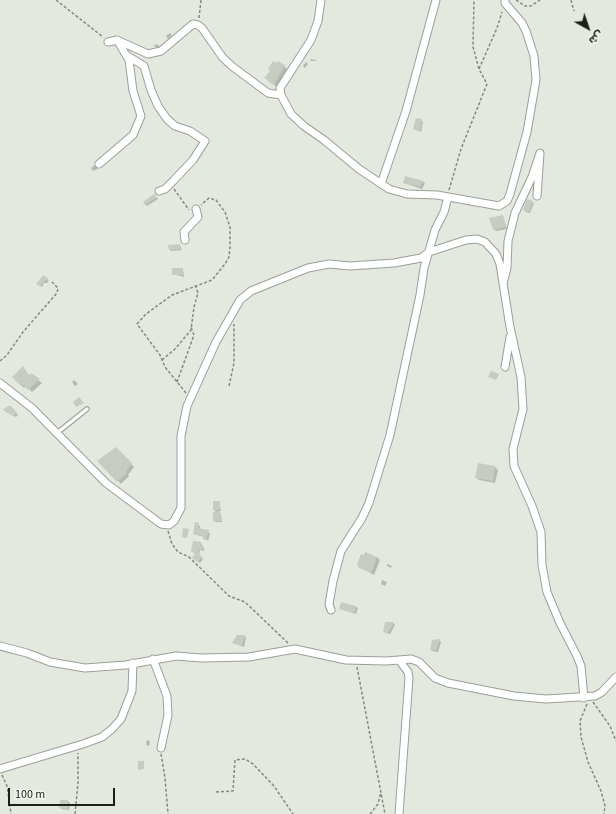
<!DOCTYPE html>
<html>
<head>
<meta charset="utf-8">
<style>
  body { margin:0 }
  #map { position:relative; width:616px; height:814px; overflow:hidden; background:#e3e9de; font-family:"Source Sans 3","Noto Sans Arabic",sans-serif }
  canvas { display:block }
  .north { position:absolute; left:568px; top:8px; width:40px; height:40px; -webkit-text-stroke:3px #f0f7eb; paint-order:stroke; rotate:140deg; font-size:11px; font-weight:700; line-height:16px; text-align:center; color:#1c1e1a }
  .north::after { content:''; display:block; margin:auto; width:14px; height:18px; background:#1c1e1a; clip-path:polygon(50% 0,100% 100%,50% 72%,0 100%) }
  .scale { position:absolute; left:8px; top:788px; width:107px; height:18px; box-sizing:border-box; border:2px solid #1c1e1a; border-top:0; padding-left:5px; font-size:12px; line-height:14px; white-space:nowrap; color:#1c1e1a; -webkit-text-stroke:3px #f0f7eb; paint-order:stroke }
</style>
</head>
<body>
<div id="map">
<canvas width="616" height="814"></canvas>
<div class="north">ش</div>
<div class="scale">100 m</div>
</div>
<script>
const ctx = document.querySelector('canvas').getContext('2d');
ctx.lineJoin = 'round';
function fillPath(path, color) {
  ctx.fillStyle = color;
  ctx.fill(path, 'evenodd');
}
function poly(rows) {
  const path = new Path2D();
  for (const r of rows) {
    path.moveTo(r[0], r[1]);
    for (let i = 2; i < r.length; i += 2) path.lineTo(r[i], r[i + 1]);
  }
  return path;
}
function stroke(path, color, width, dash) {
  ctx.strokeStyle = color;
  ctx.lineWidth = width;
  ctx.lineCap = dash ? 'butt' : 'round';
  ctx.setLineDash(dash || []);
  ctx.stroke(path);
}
const shadow = poly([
  [170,33,172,35,168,39,166,36],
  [154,45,158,44,159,47,155,47],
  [310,59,316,60,316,61,311,61],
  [306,62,308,64,305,68,303,66],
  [284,66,287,69,277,86,280,89,268,81],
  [421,120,423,122,421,132,414,129],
  [95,165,98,169,93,171,91,168],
  [423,182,425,183,422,189,404,183],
  [156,197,158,199,147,206,144,202],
  [532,202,534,203,530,213,526,212,524,210],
  [503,216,507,229,496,231,494,229],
  [180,245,182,250,171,251,170,250],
  [183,269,184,277,173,274],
  [47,279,49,280,47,283,44,283,42,287,39,285],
  [31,375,42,383,32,392,26,386,24,388,14,377],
  [74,380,78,384,75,386,72,382],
  [11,407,18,415,16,417,6,412],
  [116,448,134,467,128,475,129,476,121,484,99,461],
  [495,467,498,470,495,483,479,480,476,477],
  [219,502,221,511,219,511,221,514,222,522,216,522,214,521,217,513,214,510],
  [196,524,200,526,200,530,210,533,208,541,204,537,194,534],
  [201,543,204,549,204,551,200,550,199,555,203,559,200,563,195,559],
  [377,557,380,560,374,575,360,567],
  [387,564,392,566,391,568,387,566],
  [382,580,387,582,385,586,381,584],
  [356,607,358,608,356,614,340,609],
  [393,623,395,625,390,634,386,633,384,631],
  [245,636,246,638,244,647,233,643],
  [439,640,441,642,438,652,433,651,431,650],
  [147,740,150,741,149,746,146,745],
  [68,801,70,803,69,810,62,809,60,808]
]);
const building = poly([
  [273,61,277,63,278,61,285,65,274,85,264,78,270,71,268,69],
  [416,118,422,119,420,131,413,129],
  [405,176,424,181,423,183,422,183,420,187,403,183],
  [154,194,157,197,145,205,143,202],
  [527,199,533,201,529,212,523,210],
  [503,215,506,227,493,230,489,218],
  [180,244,181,249,169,250,168,245],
  [172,268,183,268,183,275,172,275],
  [43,275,48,278,40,286,36,284],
  [23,366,29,375,31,373,40,379,28,390,22,384,21,386,12,377],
  [491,371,499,374,496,380,488,377],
  [79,397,84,403,76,407,73,402],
  [8,406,11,406,17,413,13,416,3,410],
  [116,447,132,463,126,471,127,473,117,482,97,461],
  [478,463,495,466,493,481,475,478],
  [213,501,220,501,220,510,213,510],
  [220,511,221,521,213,521,213,512],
  [195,522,199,523,198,528,209,530,206,540,203,539,203,536,193,534],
  [183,528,189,529,187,538,182,537],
  [193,541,201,542,201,546,203,546,202,550,199,549,198,553,202,557,198,562,192,558,195,554,191,551],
  [365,552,377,557,371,573,359,568,357,564,361,554,364,555],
  [341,602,356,606,355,613,339,609],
  [385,622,394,622,388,633,383,632],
  [237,635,245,635,242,646,232,643],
  [440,639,436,650,430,650,432,640],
  [138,761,144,761,144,769,138,770],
  [60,800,68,800,68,809,59,808]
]);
const path = poly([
  [56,0,103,37],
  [516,0,525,6,531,6,540,0],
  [571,0,574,11],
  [199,18,201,0],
  [479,69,497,28,502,12],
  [174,189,189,210],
  [449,190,461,149,487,84,479,69,473,47,474,0],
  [162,360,175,349,191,330,194,307,198,293,195,285],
  [0,361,7,355,23,332,57,293,58,288,52,282],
  [177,382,194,335,191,327],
  [229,386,234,363,234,324],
  [186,393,165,367,160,355,137,324,146,314,172,295,212,280,225,264,229,257,230,247,230,227,225,212,216,200,209,198,201,205],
  [168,531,172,544,178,552,189,557,229,596,245,602,289,644],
  [357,667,385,814],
  [593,702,610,726,616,741],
  [587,704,580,721,581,737,588,762,601,791,605,806,604,814],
  [161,754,165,778,168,814],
  [2,775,7,786,11,814],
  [216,792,233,791,235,760,245,759,253,764,274,786,293,814],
  [75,814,78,783,78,753],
  [370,814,378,804,381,791]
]);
const service = poly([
  [57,433,87,409]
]);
const minor = poly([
  [108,42,117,40,148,54,161,51,193,24,198,25,202,28,223,58,233,67,268,93,281,95,291,114,304,126,324,140,359,169,389,189,407,194,437,195,499,206,507,201,510,194,527,132,536,80,534,56,526,31,522,23,505,3,505,0],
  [126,55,144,66,151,90,158,106,167,119,175,126,190,131,205,141,193,160,174,180,165,189,159,191],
  [281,95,280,88,311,40,318,21,321,0],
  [99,164,133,135,141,116,133,91,129,60,117,40],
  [381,184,406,111,436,0],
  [185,240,184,232,198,217,196,209],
  [504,280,507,268,508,241,515,213,532,177,540,153,537,196],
  [505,367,510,337],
  [0,383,32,408,106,483,161,524,169,525,174,521,181,508,181,436,187,406,216,342,240,300,251,291,308,268,329,264,350,266,394,263,421,258,429,252,466,240,477,239,485,242,496,254,500,264,510,327,521,377,523,409,513,449,514,466,532,506,541,532,542,565,547,592,560,623,577,656,581,666,584,698],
  [331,610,329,604,333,581,341,551,362,518,369,503,390,435,420,295,424,268,435,230,444,212,448,197],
  [0,646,27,653,50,662,85,668,126,665,176,656,201,658,249,657,295,649,346,660,386,661,411,659,419,662,435,678,448,683,514,696,546,699,595,696,602,692,616,677],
  [153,659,167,696,168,715,161,748],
  [0,769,83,744,102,737,112,729,121,719,132,691,133,663],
  [399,814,409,678,408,672,399,660]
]);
fillPath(shadow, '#0003');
fillPath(building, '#c6ccc1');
stroke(service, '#9aa096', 5.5);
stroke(minor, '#9aa096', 9);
stroke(path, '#858981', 1.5, [3, 2]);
stroke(service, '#fff', 3.5);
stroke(minor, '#fff', 7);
</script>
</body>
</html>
